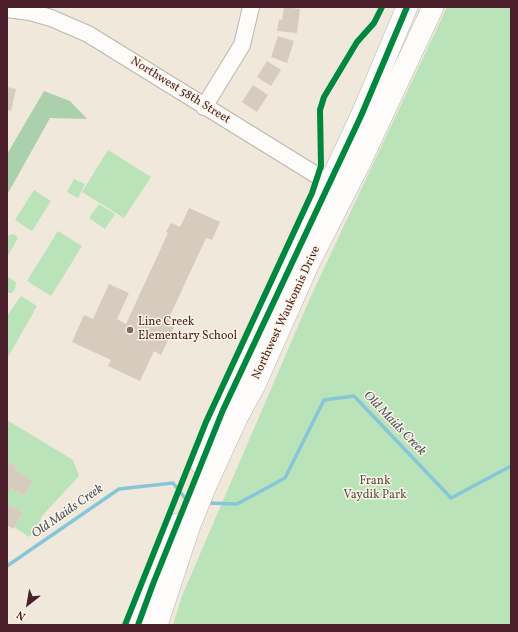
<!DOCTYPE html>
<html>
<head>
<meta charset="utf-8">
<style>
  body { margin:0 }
  #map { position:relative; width:518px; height:632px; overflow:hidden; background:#efe8db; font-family:Vollkorn,serif }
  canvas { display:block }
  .frame { position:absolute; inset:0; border:8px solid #4a1f2b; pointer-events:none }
  .north { position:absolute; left:8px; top:584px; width:40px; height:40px; -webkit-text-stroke:3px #fcf5e5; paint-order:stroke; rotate:211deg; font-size:11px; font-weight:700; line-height:16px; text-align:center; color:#4a1f2b }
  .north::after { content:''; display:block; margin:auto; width:14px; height:18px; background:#4a1f2b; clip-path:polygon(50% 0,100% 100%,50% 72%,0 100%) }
</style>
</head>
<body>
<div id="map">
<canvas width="518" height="632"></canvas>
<div class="frame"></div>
<div class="north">N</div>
</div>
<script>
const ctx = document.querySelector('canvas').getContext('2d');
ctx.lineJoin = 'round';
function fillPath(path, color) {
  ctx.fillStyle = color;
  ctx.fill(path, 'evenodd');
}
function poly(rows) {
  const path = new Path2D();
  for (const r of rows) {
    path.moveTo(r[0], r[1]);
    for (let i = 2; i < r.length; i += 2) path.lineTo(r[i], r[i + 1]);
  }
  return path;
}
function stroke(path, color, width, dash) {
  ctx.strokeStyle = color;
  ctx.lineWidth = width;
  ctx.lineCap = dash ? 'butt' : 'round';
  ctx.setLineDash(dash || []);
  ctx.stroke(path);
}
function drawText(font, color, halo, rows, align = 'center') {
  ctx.font = font + ' Vollkorn,serif';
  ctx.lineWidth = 3;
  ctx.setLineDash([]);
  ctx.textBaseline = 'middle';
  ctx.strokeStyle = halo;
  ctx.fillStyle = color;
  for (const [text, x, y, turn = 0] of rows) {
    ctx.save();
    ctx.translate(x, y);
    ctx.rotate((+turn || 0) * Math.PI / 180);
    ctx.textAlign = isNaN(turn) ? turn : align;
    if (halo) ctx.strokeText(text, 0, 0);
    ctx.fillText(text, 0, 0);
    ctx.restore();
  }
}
const green = poly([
  [447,7,511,7,511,625,173,625,182,596,311,296],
  [108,150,151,177,124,218,82,192],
  [74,179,85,184,78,198,67,192],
  [34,190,51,201,32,231,15,220],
  [99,204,115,214,105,229,89,218],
  [58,231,82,246,51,296,27,281],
  [14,234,18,238,7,257,7,236],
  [7,276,16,282,15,289,12,293,7,293],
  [21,296,37,306,7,359,7,316],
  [7,420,73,460,79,476,42,516,37,530,29,537,14,527,23,513,7,503,7,494,11,488,24,496,33,481,15,470,17,467,7,461]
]);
const forest = poly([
  [44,91,70,101,87,119,50,118,7,195,7,154]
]);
const stream = poly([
  [207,503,237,504,285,478,324,400,354,396,451,498,511,466],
  [7,566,119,489,173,483,185,498]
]);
const building = poly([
  [284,7,300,9,297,33,277,31,279,19,282,20],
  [278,36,294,41,287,63,271,57],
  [267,61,281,70,271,86,257,77],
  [253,85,268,95,257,112,242,102],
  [7,87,16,89,11,111,7,110],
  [189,208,220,222,212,240,206,238,168,320,176,323,161,355,154,351,140,381,108,366,111,360,72,342,84,315,93,319,109,284,129,293,117,319,126,324,168,233,166,232,171,223,180,227],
  [7,461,17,467,15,470,33,481,24,496,11,488,7,494],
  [7,503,23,513,13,529,7,525]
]);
const minor = poly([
  [7,9,30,12,51,18,88,34,339,189],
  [204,107,242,45,251,7]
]);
const major = poly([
  [201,464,223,410,361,116,407,7],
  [138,625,177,524],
  [157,625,190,525,205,488,238,416,255,385,309,263,358,167,433,7]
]);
const cycleway = poly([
  [125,625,206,422,312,193,321,166,320,110,324,97,357,42,374,23,382,7],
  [138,625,153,584,223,410,361,116,407,7]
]);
const markers = [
  [130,330,4,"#846569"]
];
const streetNames = [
  ["Northwest 58th Street",180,91,32],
  ["Northwest Waukomis Drive",287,313,-65]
];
const poiNames = [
  ["Line Creek",138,323],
  ["Elementary School",138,337]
];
const parkNames = [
  ["Frank",375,482],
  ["Vaydik Park",375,496]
];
const waterNames = [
  ["Old Maids Creek",394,424,46],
  ["Old Maids Creek",68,512,-35]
];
fillPath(green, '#bae3ba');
fillPath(forest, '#aad1ac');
stroke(stream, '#86c6d8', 3.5);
fillPath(building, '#d7cbbd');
stroke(minor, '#beb5ae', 18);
stroke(major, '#beb5ae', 22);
stroke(minor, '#fdfcfa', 16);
stroke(major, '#fdfcfa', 21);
stroke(cycleway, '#00873e', 6);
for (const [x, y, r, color] of markers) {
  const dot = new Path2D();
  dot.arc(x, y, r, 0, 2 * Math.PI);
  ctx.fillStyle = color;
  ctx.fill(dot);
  stroke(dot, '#fcf5e5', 1.5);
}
drawText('12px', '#4a1f2b', '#fcf5e5', streetNames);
drawText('12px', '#4a1f2b', '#fcf5e5', poiNames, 'left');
drawText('12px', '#5b4f48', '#fcf5e5', parkNames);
drawText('italic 13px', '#4f5467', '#fcf5e5', waterNames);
</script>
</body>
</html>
